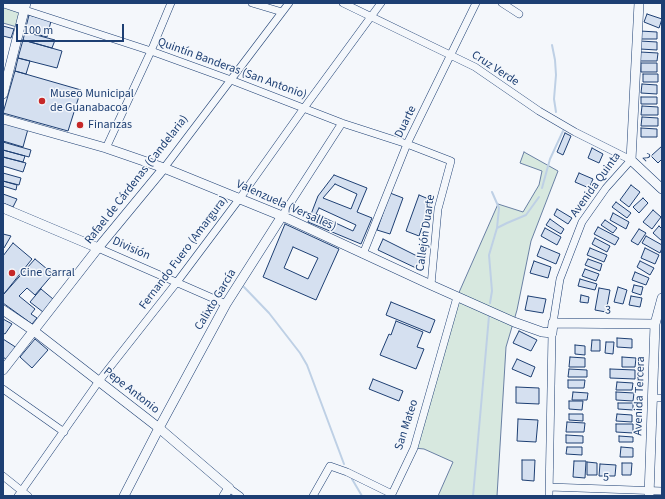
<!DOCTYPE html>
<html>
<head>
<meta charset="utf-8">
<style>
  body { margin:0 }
  #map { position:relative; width:665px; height:499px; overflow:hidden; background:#f4f7fb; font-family:"Source Sans 3",sans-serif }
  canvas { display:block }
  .frame { position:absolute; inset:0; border:4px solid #1d3f73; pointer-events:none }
  .scale { position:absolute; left:16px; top:24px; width:108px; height:18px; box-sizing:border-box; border:2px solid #1d3f73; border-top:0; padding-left:5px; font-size:12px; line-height:14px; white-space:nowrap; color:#1d3f73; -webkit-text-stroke:3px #f4f7fb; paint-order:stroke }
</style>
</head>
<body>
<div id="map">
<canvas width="665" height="499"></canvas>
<div class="frame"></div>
<div class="scale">100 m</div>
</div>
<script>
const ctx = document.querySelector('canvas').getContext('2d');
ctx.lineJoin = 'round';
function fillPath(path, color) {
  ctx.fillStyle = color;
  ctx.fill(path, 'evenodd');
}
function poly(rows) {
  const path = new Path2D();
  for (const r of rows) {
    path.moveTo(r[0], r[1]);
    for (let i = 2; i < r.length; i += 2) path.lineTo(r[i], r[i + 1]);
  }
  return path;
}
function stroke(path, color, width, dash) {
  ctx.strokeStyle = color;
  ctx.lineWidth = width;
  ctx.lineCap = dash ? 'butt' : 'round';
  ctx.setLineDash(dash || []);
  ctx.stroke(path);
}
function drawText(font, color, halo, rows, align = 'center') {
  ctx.font = font + ' "Source Sans 3",sans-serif';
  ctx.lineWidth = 3;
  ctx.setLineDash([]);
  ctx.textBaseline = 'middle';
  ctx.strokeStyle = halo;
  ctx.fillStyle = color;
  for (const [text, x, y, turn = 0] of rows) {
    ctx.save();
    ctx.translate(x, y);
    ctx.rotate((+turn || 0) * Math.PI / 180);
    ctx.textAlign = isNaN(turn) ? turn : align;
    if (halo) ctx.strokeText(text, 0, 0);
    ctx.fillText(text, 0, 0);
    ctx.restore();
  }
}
const green = poly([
  [3,5,21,11,17,27,3,23,3,5],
  [524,152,558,171,531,241,517,310,506,347,497,496,438,496,453,462,424,449,414,448,457,297,498,204,523,212,539,185,542,171,520,163,524,152]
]);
const stream = poly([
  [552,45,555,60,556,75,554,99,556,112],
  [542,188,550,159,563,131],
  [497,228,507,223,526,215,539,197],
  [244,287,269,313,300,353,307,365,344,464],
  [490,303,492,291,489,255,497,228,499,208,492,192],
  [352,479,362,496],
  [473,496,489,316]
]);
const building = poly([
  [647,14,662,19,659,28,644,22,647,14],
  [29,15,51,21,47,37,25,31,29,15],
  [3,26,14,29,11,38,3,36,3,26],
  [640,31,657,32,657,39,640,39,640,31],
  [25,32,55,40,52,48,23,40,25,32],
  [23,40,62,51,57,68,18,58,23,40],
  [640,41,657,42,657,50,640,49,640,41],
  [640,52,658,53,657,61,640,61,640,52],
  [18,58,30,61,26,74,15,71,18,58],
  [641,63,657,63,657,72,641,72,641,63],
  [15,71,81,90,68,131,3,113,15,71],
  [643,74,658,74,658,82,643,82,643,74],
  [642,84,657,85,657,94,641,93,642,84],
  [641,97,657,97,657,104,641,104,641,97],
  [642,106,658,107,658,115,641,115,642,106],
  [642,117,658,118,658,126,641,126,642,117],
  [3,122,28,129,23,147,3,141,3,122],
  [641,128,657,129,657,137,641,137,641,128],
  [565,133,571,136,563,155,557,152,565,133],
  [3,142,31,150,29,157,3,150,3,142],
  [662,146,662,159,658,163,651,156,662,146],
  [592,148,603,154,599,163,588,158,592,148],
  [3,150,25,156,23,162,3,157,3,150],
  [3,157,26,163,23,172,3,166,3,157],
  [3,173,21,178,19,185,3,181,3,173],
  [579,173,593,179,589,188,575,182,579,173],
  [334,175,367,188,357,212,372,218,361,244,308,222,318,196,334,175],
  [335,184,357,194,351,209,323,198,335,184],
  [319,208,356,225,353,231,316,214,319,208],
  [3,181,17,185,16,190,3,186,3,181],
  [631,185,640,192,629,207,620,200,631,185],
  [390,193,403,198,390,234,377,230,390,193],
  [3,194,17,199,13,207,3,203,3,194],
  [419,195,431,200,419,236,406,231,419,195],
  [643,198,648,203,639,213,633,207,643,198],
  [616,202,631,213,627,218,612,207,616,202],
  [557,209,572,218,568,224,554,215,557,209],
  [653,210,661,217,652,229,643,222,653,210],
  [613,213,629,222,626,229,610,220,613,213],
  [550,219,564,229,561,234,546,225,550,219],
  [605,220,617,228,613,233,601,225,605,220],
  [285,224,339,249,316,300,263,277,285,224],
  [293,247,318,258,308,279,284,268,293,247],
  [659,226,662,229,662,241,653,233,659,226],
  [598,227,619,238,615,245,594,234,598,227],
  [545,228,561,237,557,245,541,236,545,228],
  [639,229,646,233,638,245,631,241,639,229],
  [3,234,11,236,4,248,3,248,3,234],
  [646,236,662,245,662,248,660,253,642,243,646,236],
  [595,238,610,246,607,252,592,244,595,238],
  [383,239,421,258,416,268,378,250,383,239],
  [13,243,32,259,3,295,3,256,13,243],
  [541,246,560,254,556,264,537,256,541,246],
  [590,248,607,255,604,262,587,255,590,248],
  [645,248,659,255,655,264,641,258,645,248],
  [35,259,53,274,35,295,27,288,19,296,35,309,31,314,37,318,32,324,3,303,3,295,35,259],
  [588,259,602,264,600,271,585,265,588,259],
  [534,261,551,267,548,278,530,273,534,261],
  [640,261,654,268,650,275,637,267,640,261],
  [585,269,599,274,596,281,582,276,585,269],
  [635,272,649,278,646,285,632,280,635,272],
  [580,279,597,284,595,290,578,286,580,279],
  [634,285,643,287,641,295,632,292,634,285],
  [618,287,627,290,623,304,614,302,618,287],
  [599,288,610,290,606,312,595,310,599,288],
  [41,289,53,299,43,312,30,302,41,289],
  [581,295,589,297,588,303,580,302,581,295],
  [528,296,546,299,543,313,525,310,528,296],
  [631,296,642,298,640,307,629,305,631,296],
  [391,302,435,320,430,333,386,315,391,302],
  [3,319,12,324,5,334,3,333,3,319],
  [396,321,423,332,417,347,424,349,416,369,380,355,389,334,391,335,396,321],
  [519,331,537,340,531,351,513,343,519,331],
  [617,338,632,339,632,348,617,347,617,338],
  [3,339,17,348,7,360,3,357,3,339],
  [35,339,48,350,32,368,20,357,35,339],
  [592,340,600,340,600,351,591,351,592,340],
  [606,342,614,342,613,354,605,353,606,342],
  [575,345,585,346,585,355,575,354,575,345],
  [570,357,585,358,585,367,569,367,570,357],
  [622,357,636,358,635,367,622,367,622,357],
  [517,359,535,367,531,377,512,369,517,359],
  [569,369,587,370,587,377,568,377,569,369],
  [610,369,635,370,635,379,610,378,610,369],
  [373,379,403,391,399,401,369,389,373,379],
  [568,380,585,380,584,388,568,388,568,380],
  [617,382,633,383,632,390,616,390,617,382],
  [516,387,539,388,539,404,516,403,516,387],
  [573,392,588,393,587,400,572,400,573,392],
  [616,392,634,393,633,401,616,400,616,392],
  [569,401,583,401,582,410,569,409,569,401],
  [618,403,633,403,633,410,618,409,618,403],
  [569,414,583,414,583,421,569,420,569,414],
  [617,414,632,415,632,422,616,421,617,414],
  [518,419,538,420,536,442,517,441,518,419],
  [567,422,585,423,584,432,566,432,567,422],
  [616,424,633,424,633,433,616,432,616,424],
  [566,435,583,436,583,443,566,443,566,435],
  [619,436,633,437,633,442,619,442,619,436],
  [567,447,582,447,582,455,566,454,567,447],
  [621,447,633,448,633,457,620,457,621,447],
  [522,460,535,460,534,481,522,480,522,460],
  [574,461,586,461,585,478,573,477,574,461],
  [587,462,597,463,597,475,587,475,587,462],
  [622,463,632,463,631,475,622,475,622,463],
  [600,464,616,465,615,476,599,476,600,464]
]);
const street = poly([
  [252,3,282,12],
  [343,3,475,67,539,111,575,132,631,160,606,188,582,222,560,279,553,323],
  [502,3,519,14],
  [25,10,151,51,231,80,342,123,407,144,451,161,438,209,431,285],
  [106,148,151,51,171,3],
  [164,168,289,3],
  [282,216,342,123],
  [98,248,226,304],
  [363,254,407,144,476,3],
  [3,389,64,432],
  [652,398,662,398],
  [3,476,28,496],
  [549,487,662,491],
  [229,488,240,496],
  [18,496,99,381,177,282,240,198,304,108,381,3],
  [313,496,330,466,347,472,392,494,414,448,457,297],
  [549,496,552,333]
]);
const secondary = poly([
  [4,3,25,10],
  [639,3,631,160,662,189],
  [3,94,26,3],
  [3,119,106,148,164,168,282,216,431,285,514,322,542,332,552,333,553,323,655,324],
  [3,208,98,248],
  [3,310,34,331,159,428,229,488,224,496],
  [3,370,98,248,164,168],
  [124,496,159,428,226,304,282,216],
  [649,496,655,324,662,298]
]);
const markers = [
  [42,101,4,"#c62828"],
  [80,125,4,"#c62828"],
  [12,273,4,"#c62828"]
];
const streetNames = [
  ["Quintín Banderas (San Antonio)",232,69,20],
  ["Cruz Verde",495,69,33],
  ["Duarte",406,122,-64],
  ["2",646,158,44],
  ["Rafael de Cárdenas (Candelaria)",137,180,-52],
  ["Avenida Quinta",596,185,-54],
  ["Valenzuela (Versalles)",286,206,24],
  ["Callejón Duarte",426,233,-82],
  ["División",131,249,24],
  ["Fernando Fuero (Amargura)",184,253,-53],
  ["Calixto García",216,300,-59],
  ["3",608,311,1],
  ["Pepe Antonio",131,391,38],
  ["Avenida Tercera",640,396,-88],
  ["San Mateo",407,425,-72],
  ["5",606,478,2]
];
const poiNames = [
  ["Museo Municipal",50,94],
  ["de Guanabacoa",50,108],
  ["Finanzas",88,125],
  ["Cine Carral",20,273]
];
fillPath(green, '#d7e8df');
stroke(green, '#687fa3', 1);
stroke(stream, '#bed0e5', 2);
fillPath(building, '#d5e0f0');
stroke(building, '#1d3f73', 1);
stroke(street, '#1d3f73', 8);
stroke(secondary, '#1d3f73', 10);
stroke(street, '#f4f7fb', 7);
stroke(secondary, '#f4f7fb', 9);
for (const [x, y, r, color] of markers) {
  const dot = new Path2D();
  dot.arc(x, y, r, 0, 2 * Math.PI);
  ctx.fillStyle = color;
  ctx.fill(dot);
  stroke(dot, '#f4f7fb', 1.5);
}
drawText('12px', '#1d3f73', '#f4f7fb', streetNames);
drawText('12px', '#1d3f73', '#f4f7fb', poiNames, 'left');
</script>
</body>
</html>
